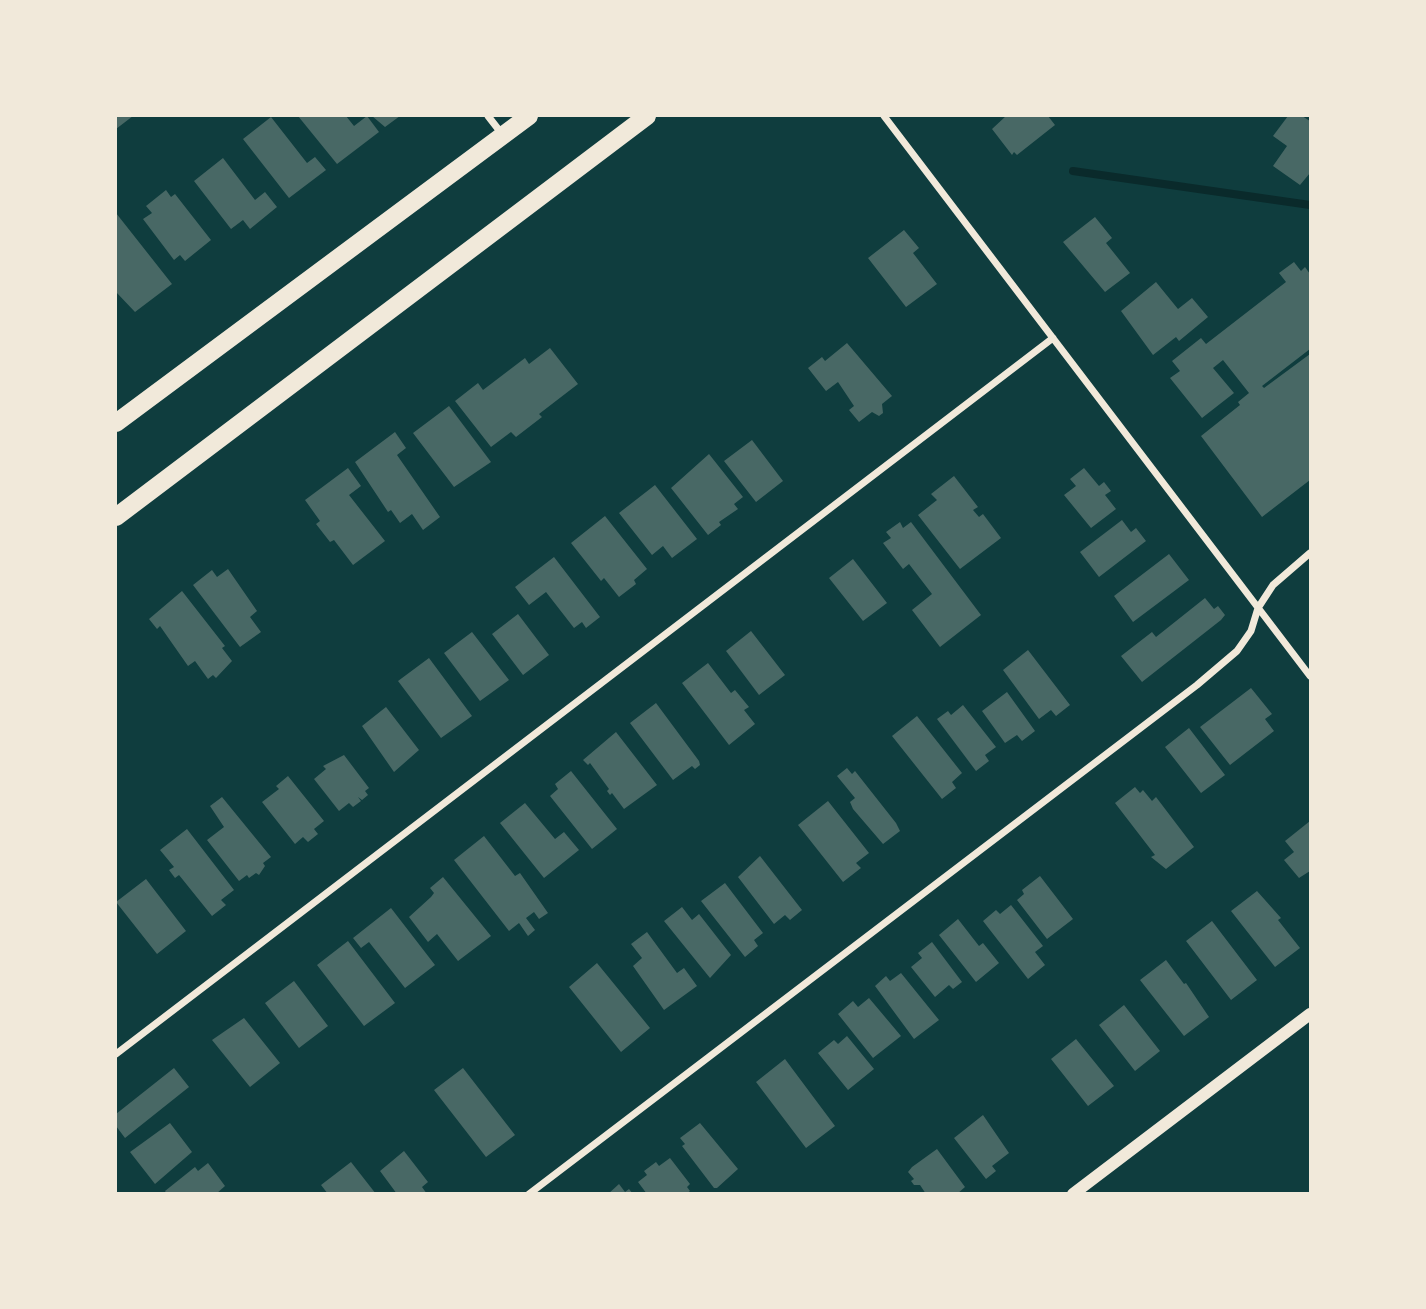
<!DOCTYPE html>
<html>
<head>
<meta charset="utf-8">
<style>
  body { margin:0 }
  #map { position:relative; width:1426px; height:1309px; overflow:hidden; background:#0f3d3e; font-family:Roboto,sans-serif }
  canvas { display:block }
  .frame { position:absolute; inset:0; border:117px solid #f1e9da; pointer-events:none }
</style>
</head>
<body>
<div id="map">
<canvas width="1426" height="1309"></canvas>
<div class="frame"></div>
</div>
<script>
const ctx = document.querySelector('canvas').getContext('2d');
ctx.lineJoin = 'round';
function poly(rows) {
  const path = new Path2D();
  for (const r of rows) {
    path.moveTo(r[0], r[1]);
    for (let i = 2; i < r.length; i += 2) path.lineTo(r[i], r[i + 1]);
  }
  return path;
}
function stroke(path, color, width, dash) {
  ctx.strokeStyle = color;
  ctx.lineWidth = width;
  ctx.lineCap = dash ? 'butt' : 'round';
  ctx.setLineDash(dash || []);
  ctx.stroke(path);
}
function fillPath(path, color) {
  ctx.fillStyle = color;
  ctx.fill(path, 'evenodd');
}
const stream = poly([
  [1073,171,1310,205]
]);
const building = poly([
  [116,116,133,116,116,129],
  [298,116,346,116,354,126,367,116,379,132,337,164],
  [372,116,400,116,385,127],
  [1006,116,1048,116,1055,125,1017,155,1014,152,1012,155,992,129],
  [1288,116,1302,116,1310,121,1310,173,1300,185,1273,166,1287,146,1273,136],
  [271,117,307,163,315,157,326,170,289,198,243,139],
  [223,158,255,200,265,192,277,207,250,229,243,220,231,229,194,181],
  [166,190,171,197,175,194,211,240,185,261,180,255,174,260,143,219,152,213,146,206],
  [116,213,172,284,135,312,116,292],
  [1095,217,1112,238,1106,243,1130,273,1105,292,1063,242],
  [904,230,919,248,913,253,937,284,906,307,868,258],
  [1294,262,1301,271,1305,267,1310,274,1310,349,1262,386,1264,388,1310,354,1310,480,1262,517,1201,436,1240,405,1238,402,1249,393,1223,360,1213,368,1234,393,1202,418,1170,378,1180,371,1172,361,1201,338,1206,344,1286,282,1279,273],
  [1156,282,1178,309,1192,298,1208,317,1179,341,1176,337,1153,355,1121,311],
  [847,343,892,396,882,404,883,413,879,416,872,412,859,422,849,410,854,406,838,382,826,391,808,368,822,357,825,361],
  [550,348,578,384,539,414,542,417,516,437,511,432,491,447,455,401,478,383,483,390,525,358,529,364],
  [449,406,491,462,454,487,413,433],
  [395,432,406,448,397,455,440,517,423,530,412,514,400,523,391,510,388,512,355,462],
  [752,440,783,481,756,502,724,461],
  [709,454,743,497,734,504,738,509,719,522,721,525,708,535,671,488],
  [348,468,361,486,349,495,385,541,353,565,334,540,330,542,316,524,320,521,305,500],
  [1084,468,1099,486,1104,482,1111,491,1105,495,1116,509,1091,528,1064,495,1076,486,1070,479],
  [954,476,978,507,973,510,979,517,983,514,1001,538,960,569,918,515,937,500,931,494],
  [655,485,697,539,672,558,663,546,652,555,619,513],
  [605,516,647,569,634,580,636,584,619,597,604,578,601,581,571,543],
  [1122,520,1131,532,1136,528,1146,541,1099,577,1080,552],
  [900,522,903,528,911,522,981,615,940,647,912,610,932,594,909,564,903,569,883,543,891,538,886,532],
  [1169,554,1189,580,1133,622,1114,596],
  [554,557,600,617,586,628,582,622,574,628,546,592,529,605,515,587],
  [853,559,887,603,863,621,829,578],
  [228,569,257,611,250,617,261,632,240,647,193,585,212,570,217,577],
  [182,591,225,646,222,648,232,661,216,678,213,675,208,679,195,661,188,666,160,626,157,629,149,619],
  [1205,598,1214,609,1218,606,1225,615,1221,620,1142,682,1121,656,1152,632,1156,637],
  [518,614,549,655,523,675,492,634],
  [751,631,785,675,759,695,726,651],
  [472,632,509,680,480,701,444,653],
  [1028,650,1070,705,1056,716,1051,710,1039,719,1003,670],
  [429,658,472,716,441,738,398,681],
  [708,663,731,693,735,690,749,707,744,710,755,724,729,745,682,683],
  [1251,688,1272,714,1265,719,1274,731,1230,765,1200,727],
  [1007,692,1035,731,1022,741,1017,735,1005,743,982,711],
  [656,703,699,761,700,765,695,769,692,766,673,780,630,723],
  [963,705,996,747,985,755,989,761,976,771,937,719,948,711,951,715],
  [386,707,419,750,394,772,362,726],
  [917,716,962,773,952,782,956,788,942,799,892,736],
  [1189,728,1225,775,1201,793,1165,747],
  [616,732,657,785,624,809,612,793,610,795,607,791,609,789,590,763,588,765,583,760],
  [344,755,369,788,365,791,368,795,362,800,358,797,361,801,353,807,349,803,339,811,314,779,326,769,323,766],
  [847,768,852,774,855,771,896,823,900,831,883,844,853,809,850,802,855,798,837,776],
  [571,771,617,829,592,849,550,796,558,789,555,784],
  [288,776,324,821,314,829,318,834,308,842,303,837,295,844,262,802,279,789,276,786],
  [1135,787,1140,793,1143,790,1152,801,1156,797,1194,847,1166,869,1151,857,1155,855,1115,803],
  [222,797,271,857,263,863,265,866,259,875,256,873,249,878,247,875,239,881,207,840,224,827,210,806],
  [828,801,869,853,856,863,861,868,843,882,798,825],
  [525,803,555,839,564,832,579,850,544,878,500,823],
  [1310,821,1310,871,1299,878,1284,860,1294,852,1285,841],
  [187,829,234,890,221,900,226,905,212,916,179,875,175,878,169,870,174,867,160,850],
  [484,836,515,876,520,873,548,913,539,919,534,912,526,918,535,930,528,936,519,923,509,931,454,860],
  [760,856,802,910,790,920,785,915,774,924,738,877],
  [1040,876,1073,919,1047,939,1017,900,1024,894,1022,890],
  [443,877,491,936,458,961,437,934,428,942,409,917,431,897,434,893,430,888],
  [146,879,186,931,157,954,116,902],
  [725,883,763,933,754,940,758,946,745,957,701,901],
  [1257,891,1281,918,1278,920,1300,948,1275,967,1231,911],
  [1011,905,1043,946,1035,952,1045,965,1028,979,983,921,996,910,1000,914],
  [682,907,692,920,699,914,731,955,710,978,664,921],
  [391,908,435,965,405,988,369,942,361,948,353,938],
  [958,919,979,946,983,943,999,963,976,982,939,935],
  [1212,921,1257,980,1231,1000,1186,941],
  [647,932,677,973,684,968,697,986,664,1010,633,966,642,958,631,944],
  [348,941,395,1003,364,1026,317,965],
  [932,942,962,982,953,989,949,985,935,997,911,967,922,958,918,953],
  [1166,960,1184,984,1186,983,1209,1017,1184,1036,1140,980],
  [597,963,650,1028,621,1052,569,987],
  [901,973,939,1020,914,1039,875,986,886,976,890,981],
  [294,981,328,1026,299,1048,265,1003],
  [869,998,901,1036,873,1058,838,1014,853,1001,858,1007],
  [1124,1005,1160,1051,1135,1071,1099,1025],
  [244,1018,280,1063,250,1087,212,1040],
  [847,1036,874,1069,848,1090,818,1053,834,1040,838,1044],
  [1076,1039,1114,1086,1088,1106,1051,1059],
  [785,1059,835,1126,806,1148,756,1082],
  [174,1068,189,1087,125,1138,116,1126,116,1114],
  [463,1068,515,1135,486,1157,434,1090],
  [983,1115,1009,1153,992,1166,996,1171,986,1179,954,1138],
  [170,1123,192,1152,155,1184,130,1152],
  [700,1123,738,1169,717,1188,714,1188,682,1146,685,1144,680,1138],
  [937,1149,965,1187,957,1194,926,1194,920,1185,914,1185,911,1181,914,1179,908,1172,912,1167],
  [404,1151,428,1182,422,1187,427,1194,397,1194,380,1171],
  [670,1158,690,1184,687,1187,690,1191,686,1194,647,1194,638,1182,647,1175,644,1171,656,1162,659,1166],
  [351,1162,376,1194,328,1194,321,1185],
  [208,1163,225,1186,216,1194,167,1194,165,1191,195,1167,198,1171],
  [619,1184,625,1192,629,1189,633,1194,608,1194]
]);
const minor = poly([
  [488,116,502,134],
  [884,116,1310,676],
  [116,1054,1053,338],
  [529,1194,1197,685,1237,651,1251,631,1258,608,1273,585,1310,553]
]);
const tertiary = poly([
  [1073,1194,1310,1014]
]);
const primary = poly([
  [116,423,529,116],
  [116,517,647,116]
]);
stroke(stream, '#0a2a2b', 8);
fillPath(building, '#486865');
stroke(minor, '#f1e9da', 7);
stroke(tertiary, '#f1e9da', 12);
stroke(primary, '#f1e9da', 18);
</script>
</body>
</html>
